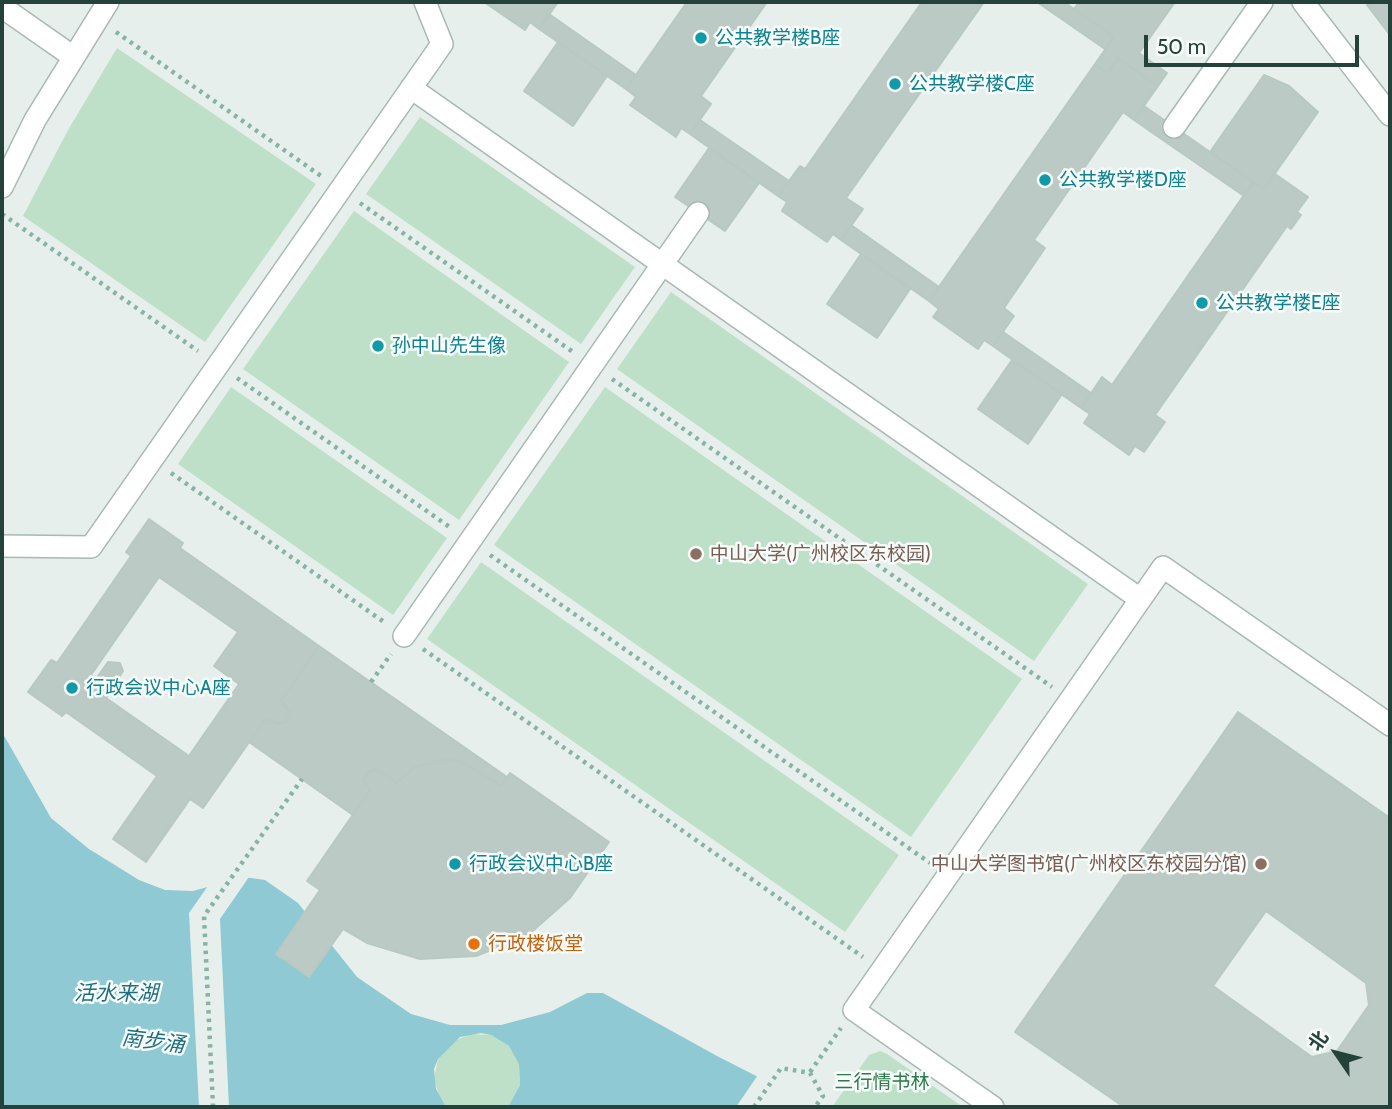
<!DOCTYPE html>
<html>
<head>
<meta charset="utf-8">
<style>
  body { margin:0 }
  #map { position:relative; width:1392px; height:1109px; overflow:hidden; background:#e6efeb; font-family:Cabin,"Noto Sans SC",sans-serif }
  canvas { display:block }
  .frame { position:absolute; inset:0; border:4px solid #24423a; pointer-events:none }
  .north { position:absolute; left:1301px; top:1018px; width:70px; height:70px; -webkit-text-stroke:5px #f7fbf9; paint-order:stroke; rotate:305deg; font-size:19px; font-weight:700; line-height:28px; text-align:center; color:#24423a }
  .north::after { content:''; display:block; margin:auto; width:24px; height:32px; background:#24423a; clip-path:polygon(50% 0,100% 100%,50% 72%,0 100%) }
  .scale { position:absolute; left:1144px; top:35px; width:215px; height:32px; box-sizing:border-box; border:4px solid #24423a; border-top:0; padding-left:9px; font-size:21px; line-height:24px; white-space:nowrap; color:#24423a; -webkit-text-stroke:5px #f7fbf9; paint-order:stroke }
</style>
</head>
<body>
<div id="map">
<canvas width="1392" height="1109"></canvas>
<div class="frame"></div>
<div class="north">北</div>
<div class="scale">50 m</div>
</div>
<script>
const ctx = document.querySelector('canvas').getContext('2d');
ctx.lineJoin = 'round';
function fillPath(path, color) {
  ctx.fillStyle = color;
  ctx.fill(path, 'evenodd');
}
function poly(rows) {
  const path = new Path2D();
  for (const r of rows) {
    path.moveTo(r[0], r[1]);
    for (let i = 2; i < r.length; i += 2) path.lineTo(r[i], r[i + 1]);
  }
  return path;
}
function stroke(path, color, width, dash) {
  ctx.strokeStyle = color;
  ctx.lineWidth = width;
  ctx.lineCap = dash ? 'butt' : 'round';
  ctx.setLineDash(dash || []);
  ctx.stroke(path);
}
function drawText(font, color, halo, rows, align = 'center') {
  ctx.font = font + ' Cabin,"Noto Sans SC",sans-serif';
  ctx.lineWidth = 5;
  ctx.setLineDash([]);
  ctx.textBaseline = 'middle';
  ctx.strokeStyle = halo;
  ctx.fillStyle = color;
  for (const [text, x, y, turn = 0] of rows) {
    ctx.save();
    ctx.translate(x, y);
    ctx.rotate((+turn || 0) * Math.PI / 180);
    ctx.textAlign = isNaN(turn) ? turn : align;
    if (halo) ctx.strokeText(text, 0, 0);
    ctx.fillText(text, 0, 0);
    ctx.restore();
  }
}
const green = poly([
  [117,48,316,184,205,342,23,216,68,130],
  [420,117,635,267,581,344,366,194],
  [354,211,569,362,459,520,243,369],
  [671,292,1088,584,1034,661,617,369],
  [231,387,447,538,393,615,178,464],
  [605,387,1022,679,911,837,494,545],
  [481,562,899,855,845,932,427,639],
  [471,1034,491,1035,509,1046,515,1054,519,1064,520,1085,508,1107,446,1107,440,1099,434,1079,438,1059,451,1042],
  [880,1051,887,1054,963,1107,832,1107,869,1055]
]);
const water = poly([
  [2,732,51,818,89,849,139,880,165,890,193,891,244,877,265,880,298,903,357,977,411,1014,450,1025,501,1025,550,1012,587,993,603,993,717,1056,817,1107,508,1107,520,1085,519,1064,509,1046,491,1035,481,1033,460,1037,438,1059,434,1069,436,1089,446,1107,2,1107]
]);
const pier = poly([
  [251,874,220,919,229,1107,199,1107,189,913,210,883],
  [760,1072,811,1100,821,1107,736,1107]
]);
const building = poly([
  [484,2,558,2,539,29,530,22,525,30,484,2],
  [687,2,767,2,701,96,711,104,690,134,681,128,676,137,630,105,636,97,626,89,687,2],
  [922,2,984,2,846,198,863,209,841,240,833,234,827,242,782,211,787,202,778,196,800,166,805,169,922,2],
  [1037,2,1064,2,1114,37,1105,49,1037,2],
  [1079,2,1175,2,1139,53,1167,73,1158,86,1118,58,1108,73,1095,64,1114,37,1074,9,1079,2],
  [1367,2,1390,2,1390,35,1367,5,1367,2],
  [549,14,636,75,626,89,539,29,549,14],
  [558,42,607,76,573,126,524,91,558,42],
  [1118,58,1158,86,1134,120,1123,112,1034,240,1045,248,1004,308,1014,316,993,346,984,340,978,349,933,317,939,309,929,301,1095,64,1108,73,1118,58],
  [1264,75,1289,86,1318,112,1264,189,1210,152,1264,75],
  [1144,106,1253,182,1244,196,1134,120,1144,106],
  [700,120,789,181,778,196,690,134,700,120],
  [709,148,759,183,725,231,675,197,709,148],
  [1275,174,1308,197,1297,212,1301,215,1291,229,1287,226,1155,415,1165,422,1144,452,1135,446,1129,455,1084,423,1090,414,1081,408,1102,377,1112,385,1253,182,1264,189,1275,174],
  [851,225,939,287,929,301,841,240,851,225],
  [861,254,910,289,877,338,827,304,861,254],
  [1003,332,1091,393,1081,408,993,346,1003,332],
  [1012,360,1062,394,1028,444,978,409,1012,360],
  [149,519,183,543,180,548,319,646,281,701,290,712,287,721,278,724,266,718,203,808,190,799,146,862,113,839,157,776,66,712,62,716,28,692,51,660,57,663,131,556,126,552,149,519],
  [159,577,238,632,214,666,239,684,189,756,106,698,123,671,120,663,108,662,96,679,91,675,159,577],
  [319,646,507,777,501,786,462,762,446,759,414,767,397,783,381,771,371,770,363,781,370,790,353,815,249,742,266,718,278,724,287,721,290,712,281,701,319,646],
  [1238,712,1390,818,1390,1107,1124,1107,1015,1032,1238,712],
  [1266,911,1366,983,1369,1005,1337,1051,1312,1057,1213,986,1266,911],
  [446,759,462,762,501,786,510,773,609,842,570,898,528,935,476,956,420,959,367,943,343,929,309,977,276,954,320,890,307,881,370,790,363,781,367,772,376,769,397,783,414,767,446,759]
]);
const path = poly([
  [116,32,321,176],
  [360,203,573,352],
  [2,214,198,351],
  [237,378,451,528],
  [612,379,1052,687],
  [171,473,384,622],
  [490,555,930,863],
  [423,649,863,957],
  [371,682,391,654],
  [810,1072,841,1028],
  [213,1107,204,916,302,779],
  [754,1107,781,1068,810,1073,823,1096,815,1107]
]);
const minor = poly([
  [1303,2,1390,115],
  [2,7,72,56],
  [411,88,1140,599],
  [1174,127,1262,2],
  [2,187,35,120,108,2],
  [2,546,91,547,442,44,425,2],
  [404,636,698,213],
  [993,1107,854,1010,1163,567,1390,725]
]);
const markers = [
  [701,38,7,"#0f9aa8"],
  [895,84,7,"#0f9aa8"],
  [1045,180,7,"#0f9aa8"],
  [1202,303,7,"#0f9aa8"],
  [378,346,7,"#0f9aa8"],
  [696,554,7,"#8d6e63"],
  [72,688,7,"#0f9aa8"],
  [455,864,7,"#0f9aa8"],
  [1261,864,7,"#8d6e63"],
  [474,944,7,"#e8710a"]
];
const cultureNames = [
  ["公共教学楼B座",715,38],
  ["公共教学楼C座",909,84],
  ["公共教学楼D座",1059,180],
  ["公共教学楼E座",1216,303],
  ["孙中山先生像",392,346],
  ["行政会议中心A座",86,688],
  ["行政会议中心B座",469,864]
];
const educationNames = [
  ["中山大学(广州校区东校园)",710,554],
  ["中山大学图书馆(广州校区东校园分馆)",1247,864,"right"]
];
const foodNames = [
  ["行政楼饭堂",488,944]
];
const parkNames = [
  ["三行情书林",882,1082]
];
const waterNames = [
  ["活水来湖",116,994],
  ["南步涌",153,1042,7]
];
fillPath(green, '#bfe0c8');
fillPath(water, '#8ec9d4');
fillPath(pier, '#e6efeb');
fillPath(building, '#bbcac4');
stroke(building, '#b8c9c2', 2);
stroke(minor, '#a8b8b2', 24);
stroke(path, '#86b3a5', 4.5, [3.5, 5]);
stroke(minor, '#fff', 21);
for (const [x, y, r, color] of markers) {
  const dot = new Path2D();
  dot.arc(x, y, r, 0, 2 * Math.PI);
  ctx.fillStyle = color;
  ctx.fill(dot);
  stroke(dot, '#f7fbf9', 2.5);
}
drawText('19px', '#0d838f', '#f7fbf9', cultureNames, 'left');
drawText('19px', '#785e54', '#f7fbf9', educationNames, 'left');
drawText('19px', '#c56008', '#f7fbf9', foodNames, 'left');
drawText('19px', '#2d7a4b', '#f7fbf9', parkNames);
drawText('italic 21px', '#1c6f80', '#f7fbf9', waterNames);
</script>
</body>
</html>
